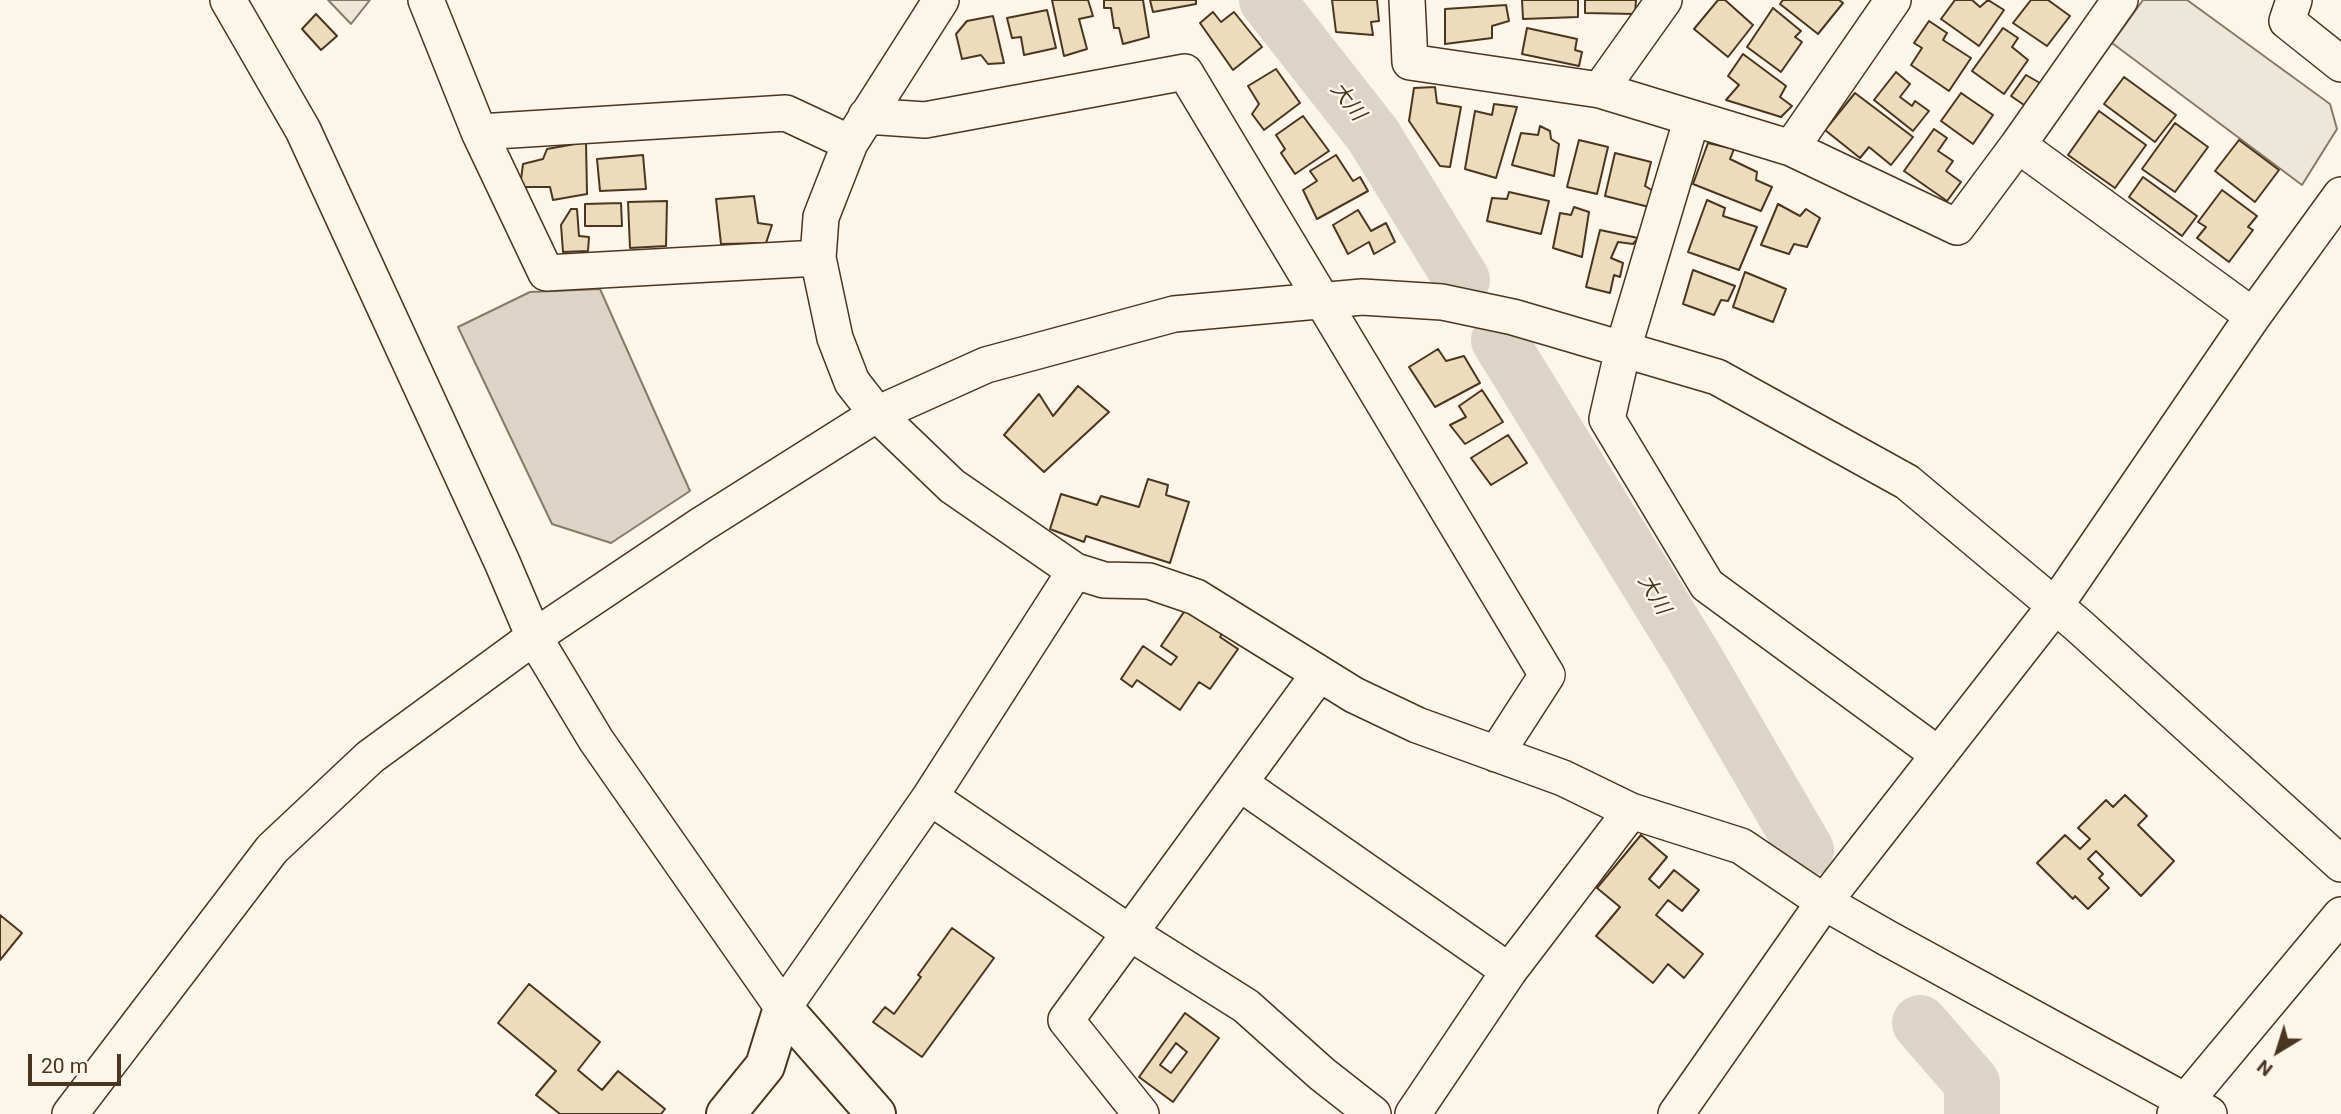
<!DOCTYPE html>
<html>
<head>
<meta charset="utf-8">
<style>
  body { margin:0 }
  #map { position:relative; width:2341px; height:1114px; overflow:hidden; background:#fbf6e9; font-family:Roboto,sans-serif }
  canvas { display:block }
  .north { position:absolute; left:2243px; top:1016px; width:70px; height:70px; -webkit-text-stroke:5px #fbf6e9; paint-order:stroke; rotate:218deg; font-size:19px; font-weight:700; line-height:28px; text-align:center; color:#4a3520 }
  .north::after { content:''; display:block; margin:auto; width:24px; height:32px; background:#4a3520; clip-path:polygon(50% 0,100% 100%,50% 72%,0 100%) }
  .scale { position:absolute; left:28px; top:1054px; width:93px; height:32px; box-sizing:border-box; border:4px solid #4a3520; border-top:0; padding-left:9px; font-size:21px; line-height:24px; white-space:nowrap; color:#4a3520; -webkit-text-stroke:5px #fbf6e9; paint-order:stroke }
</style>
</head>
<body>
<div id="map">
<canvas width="2341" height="1114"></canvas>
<div class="north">N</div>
<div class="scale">20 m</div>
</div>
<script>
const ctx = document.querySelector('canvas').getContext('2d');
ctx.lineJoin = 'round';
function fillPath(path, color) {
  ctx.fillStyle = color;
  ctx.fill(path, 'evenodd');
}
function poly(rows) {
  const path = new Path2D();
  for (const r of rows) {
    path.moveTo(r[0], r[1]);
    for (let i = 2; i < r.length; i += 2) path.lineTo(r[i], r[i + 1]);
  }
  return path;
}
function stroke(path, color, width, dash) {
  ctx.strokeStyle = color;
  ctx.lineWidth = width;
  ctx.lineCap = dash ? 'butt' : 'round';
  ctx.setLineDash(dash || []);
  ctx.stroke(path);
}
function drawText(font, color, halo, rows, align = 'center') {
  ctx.font = font + ' Roboto,"Noto Sans JP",sans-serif';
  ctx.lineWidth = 5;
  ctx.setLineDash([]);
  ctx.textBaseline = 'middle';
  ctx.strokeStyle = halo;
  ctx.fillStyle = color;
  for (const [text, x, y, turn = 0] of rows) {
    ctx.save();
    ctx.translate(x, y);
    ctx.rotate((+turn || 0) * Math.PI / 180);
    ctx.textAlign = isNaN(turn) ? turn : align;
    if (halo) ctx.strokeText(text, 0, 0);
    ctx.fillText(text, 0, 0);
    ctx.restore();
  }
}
const green = poly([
  [328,0,370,0,351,24,328,0]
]);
const parking = poly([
  [2143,0,2187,0,2330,104,2337,129,2302,185,2112,43,2143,0]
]);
const water = poly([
  [600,289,690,491,611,543,552,524,458,327,530,292,600,289]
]);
const river = poly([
  [1267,0,1373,135,1462,280],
  [1499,340,1694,657,1806,850],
  [1920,1023,1972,1083,1972,1114]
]);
const building = poly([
  [1052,0,1088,0,1093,16,1079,19,1087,49,1064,56,1052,0],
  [1104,0,1143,0,1149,37,1123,44,1119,28,1114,28,1111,8,1104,8,1104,0],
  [1150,0,1196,0,1196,4,1153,12,1150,0],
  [1332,0,1377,0,1379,21,1371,22,1373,35,1336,32,1332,0],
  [1522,0,1578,0,1578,17,1523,19,1522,0],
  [1585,0,1636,0,1635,14,1585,13,1585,0],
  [1718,0,1725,0,1753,25,1728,57,1694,29,1718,0],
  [1783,0,1839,0,1843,3,1818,34,1780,4,1783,0],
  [1955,0,1972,0,1980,7,1988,0,2004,10,1979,46,1941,19,1955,0],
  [2031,0,2048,0,2070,16,2047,46,2013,23,2031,0],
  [1506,5,1509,21,1492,26,1492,38,1445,44,1445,9,1506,5],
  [1773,8,1801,31,1795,37,1802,42,1781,72,1747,47,1773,8],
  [1047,10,1056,48,1024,55,1021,37,1012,38,1007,18,1047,10],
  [1213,12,1221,22,1234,12,1262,47,1233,70,1200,23,1213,12],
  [316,14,337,36,321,50,302,29,316,14],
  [993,16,1004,63,988,64,981,55,962,59,956,34,967,21,993,16],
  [1929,21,1947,33,1943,40,1971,58,1949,91,1911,65,1922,48,1914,43,1929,21],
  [1527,28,1577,39,1575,50,1582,52,1579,66,1522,54,1527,28],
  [2003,28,2018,38,2012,47,2028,60,2004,94,1972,71,2003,28],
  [1743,54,1786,86,1780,97,1792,106,1781,117,1726,100,1739,85,1728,76,1743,54],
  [1276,69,1300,103,1264,130,1252,114,1259,104,1248,86,1276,69],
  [1896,72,1910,84,1900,97,1912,106,1915,101,1929,111,1913,131,1874,100,1896,72],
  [2026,75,2040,83,2024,105,2011,96,2026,75],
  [2124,77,2176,115,2155,142,2104,104,2124,77],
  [1435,87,1437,103,1461,107,1450,167,1440,166,1409,121,1414,88,1435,87],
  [1855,93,1913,137,1891,165,1869,147,1860,158,1825,130,1855,93],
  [1961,93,1993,115,1973,144,1941,121,1961,93],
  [1494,104,1517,107,1496,178,1465,169,1475,111,1492,115,1494,104],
  [2099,111,2146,145,2115,188,2068,155,2099,111],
  [1303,116,1329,151,1295,174,1281,153,1285,149,1276,135,1303,116],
  [2175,123,2208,147,2175,192,2142,169,2175,123],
  [1540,126,1550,131,1551,139,1559,144,1554,176,1512,165,1521,133,1538,135,1540,126],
  [1934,129,1947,138,1938,151,1953,161,1946,171,1961,182,1947,201,1904,171,1934,129],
  [1579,140,1608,147,1597,194,1567,187,1579,140],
  [2239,140,2279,170,2255,202,2215,171,2239,140],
  [586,142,587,194,553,200,550,187,520,187,523,164,543,159,547,149,586,142],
  [1708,143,1734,149,1730,159,1757,172,1756,180,1772,187,1761,211,1693,184,1708,143],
  [1615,153,1651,162,1645,186,1655,192,1649,207,1605,196,1615,153],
  [643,155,646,189,600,191,597,159,643,155],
  [1336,155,1353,181,1360,177,1368,191,1317,219,1303,190,1317,181,1310,171,1336,155],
  [2143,177,2197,216,2182,236,2129,197,2143,177],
  [2222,190,2257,216,2248,227,2253,230,2229,262,2197,238,2206,227,2198,222,2222,190],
  [1509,192,1549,201,1541,234,1487,221,1492,198,1507,199,1509,192],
  [754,196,758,223,772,225,766,243,721,244,716,199,754,196],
  [1707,200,1725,208,1723,216,1757,227,1739,270,1688,252,1707,200],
  [667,201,666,246,630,248,628,202,667,201],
  [621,203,622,226,585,226,585,204,621,203],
  [1778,204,1800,216,1806,209,1820,218,1807,247,1794,244,1789,254,1761,245,1778,204],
  [1574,207,1589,212,1582,257,1553,248,1560,213,1571,215,1574,207],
  [571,209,577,209,579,236,589,237,588,251,563,252,561,225,571,209],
  [1358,210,1371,231,1386,223,1395,242,1374,254,1369,242,1348,254,1333,225,1358,210],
  [1600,230,1638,238,1633,244,1618,242,1611,258,1623,263,1620,277,1614,275,1610,293,1586,287,1600,230],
  [1693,270,1735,286,1728,301,1721,300,1714,315,1683,304,1693,270],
  [1745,272,1786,289,1773,322,1733,307,1745,272],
  [1438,349,1446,361,1464,356,1480,383,1435,407,1409,367,1438,349],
  [1078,386,1109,412,1044,472,1004,435,1039,394,1053,416,1078,386],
  [1482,390,1503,422,1465,444,1450,425,1466,417,1459,406,1482,390],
  [1508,435,1527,463,1491,485,1471,458,1508,435],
  [1148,479,1168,485,1166,495,1189,502,1170,563,1086,536,1084,542,1050,529,1061,494,1097,505,1101,496,1139,507,1148,479],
  [1188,606,1200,619,1222,634,1220,637,1238,649,1210,689,1199,682,1180,710,1137,680,1132,687,1121,679,1143,646,1171,665,1177,657,1161,646,1188,606],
  [2125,795,2147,816,2138,825,2174,861,2141,896,2096,851,2088,859,2103,874,2099,878,2109,888,2088,909,2075,896,2073,899,2037,863,2065,835,2080,849,2090,839,2078,828,2106,800,2113,807,2125,795],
  [1641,835,1667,857,1649,879,1659,888,1674,870,1699,890,1682,911,1668,900,1656,915,1703,954,1684,978,1668,964,1653,983,1596,936,1620,907,1597,888,1641,835],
  [0,915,22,933,0,960,0,915],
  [952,928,994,958,922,1057,873,1022,885,1007,894,1014,921,977,918,975,952,928],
  [529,984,600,1042,578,1070,602,1090,618,1071,665,1109,661,1114,560,1114,536,1095,556,1071,498,1023,529,984],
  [1185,1013,1219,1038,1173,1102,1139,1077,1185,1013],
  [1176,1043,1187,1052,1171,1073,1160,1065,1176,1043]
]);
const minor = poly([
  [228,0,303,130,502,562,534,637,596,740,783,1008,930,797,1075,571],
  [426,0,479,132,546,273,818,258],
  [941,0,850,143,821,217,818,258,835,338,852,382,877,414,952,486,1075,571,1104,580,1149,581,1196,597,1354,695,1417,725,1563,778,1631,811,1741,846,1824,902,1887,938,2209,1114],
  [1407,0,1410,62,1600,90,1791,148,1957,227,2018,145,2253,316],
  [2294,0,2287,21,2341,64],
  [1600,90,1664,0],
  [866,116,925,120,1185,72,1547,675,1496,754],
  [1692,118,1623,349,1607,419,1707,585,1939,755],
  [479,132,786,113,850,143],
  [2018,145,2120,0],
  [1791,148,1893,0],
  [1241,784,1509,971],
  [930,797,1130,933,1246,1006,1322,1074,1373,1114],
  [70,1114,272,849,370,757,534,637,701,525,877,414,986,365,1174,314,1362,297,1442,302,1513,317,1717,377,1907,482,2078,625,2341,864],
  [1141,1114,1066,1020,1319,674],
  [1413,1114,1509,971,1631,811],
  [1676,1114,1824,902,2055,606,2253,316,2341,195],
  [2175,1114,2341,915]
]);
const major = poly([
  [783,1008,876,1114],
  [726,1114,765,1066,783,1008]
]);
const waterNames = [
  ["大川",1347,102,52],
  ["大川",1653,595,59]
];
fillPath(green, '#ede6d9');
stroke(green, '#887966', 2);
fillPath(parking, '#ede7d9');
stroke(parking, '#887966', 2);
fillPath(water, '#dcd4c6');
stroke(water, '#887966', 2);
stroke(river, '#dcd4c6', 56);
fillPath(building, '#ecdcbc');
stroke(building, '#4a3520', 2);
stroke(minor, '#4a3520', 38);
stroke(major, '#4a3520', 42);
stroke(minor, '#fbf6e9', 35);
stroke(major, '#fbf6e9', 38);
drawText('italic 21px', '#4a3520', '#fbf6e9', waterNames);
</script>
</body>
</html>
